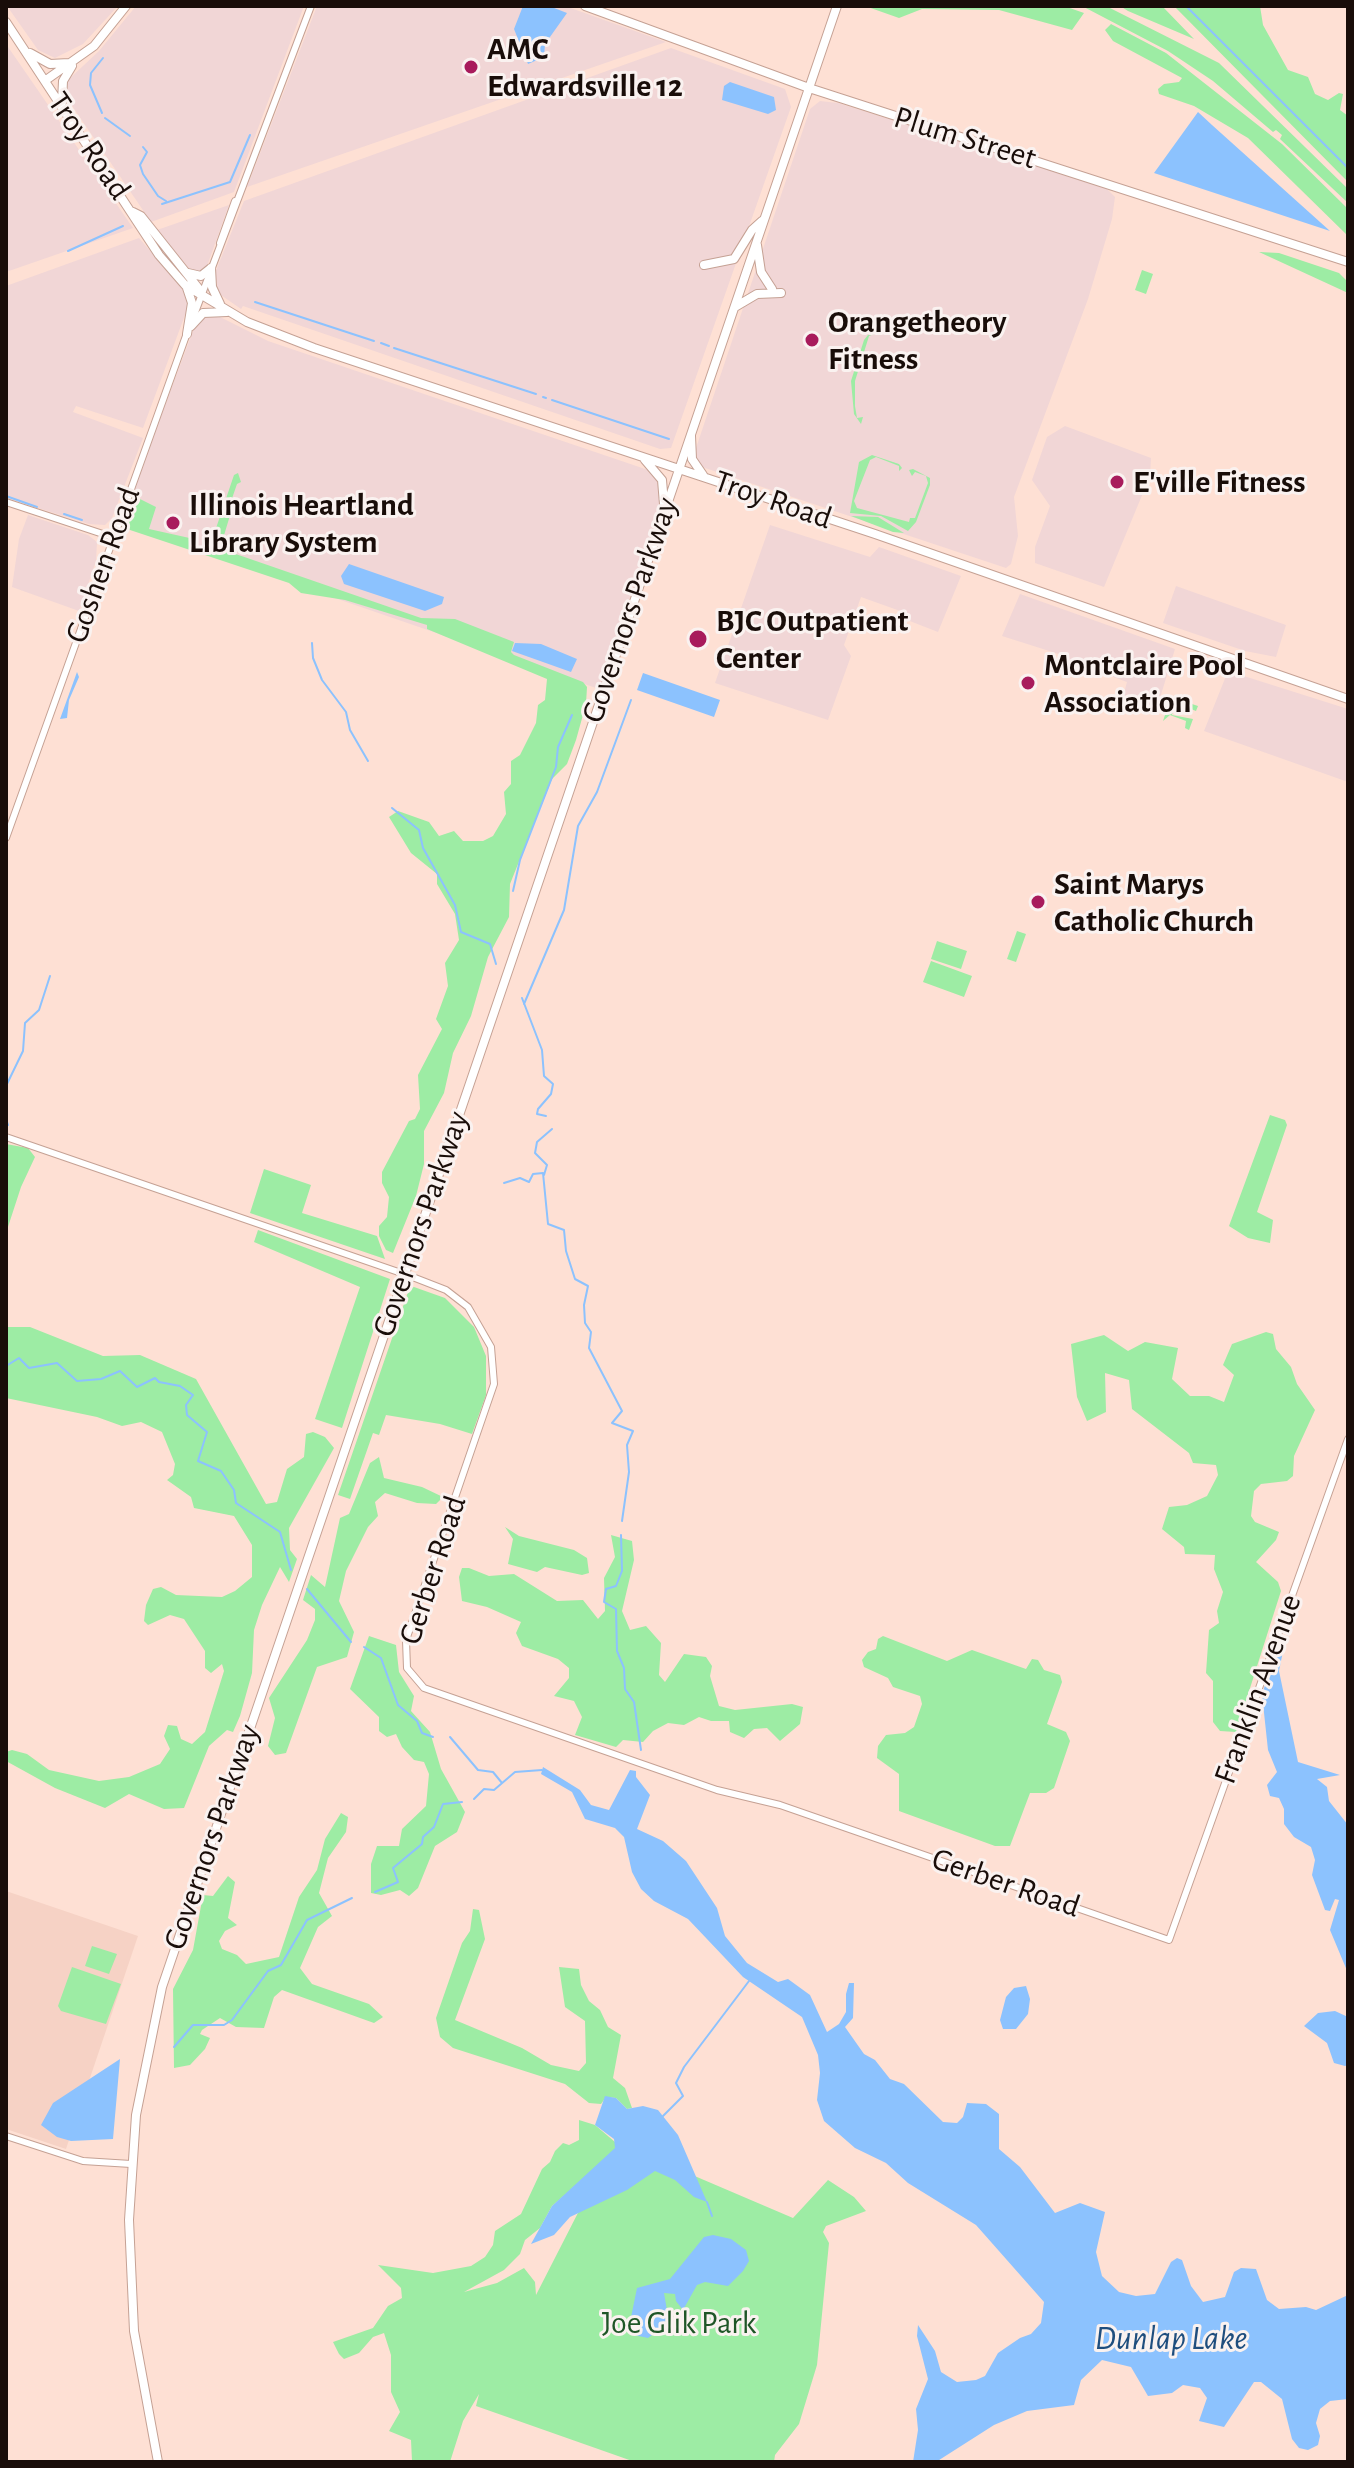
<!DOCTYPE html>
<html>
<head>
<meta charset="utf-8">
<style>
  body { margin:0 }
  #map { position:relative; width:1354px; height:2468px; overflow:hidden; background:#fee0d4; font-family:"Alegreya Sans",sans-serif }
  canvas { display:block }
  .frame { position:absolute; inset:0; border:8px solid #190d09; pointer-events:none }
</style>
</head>
<body>
<div id="map">
<canvas width="1354" height="2468"></canvas>
<div class="frame"></div>
</div>
<script>
const ctx = document.querySelector('canvas').getContext('2d');
ctx.lineJoin = 'round';
function fillPath(path, color) {
  ctx.fillStyle = color;
  ctx.fill(path, 'evenodd');
}
function poly(rows) {
  const path = new Path2D();
  for (const r of rows) {
    path.moveTo(r[0], r[1]);
    for (let i = 2; i < r.length; i += 2) path.lineTo(r[i], r[i + 1]);
  }
  return path;
}
function stroke(path, color, width, dash) {
  ctx.strokeStyle = color;
  ctx.lineWidth = width;
  ctx.lineCap = dash ? 'butt' : 'round';
  ctx.setLineDash(dash || []);
  ctx.stroke(path);
}
function drawText(font, color, halo, rows, align = 'center') {
  ctx.font = font + ' "Alegreya Sans",sans-serif';
  ctx.lineWidth = 6;
  ctx.setLineDash([]);
  ctx.textBaseline = 'middle';
  ctx.strokeStyle = halo;
  ctx.fillStyle = color;
  for (const [text, x, y, turn = 0] of rows) {
    ctx.save();
    ctx.translate(x, y);
    ctx.rotate((+turn || 0) * Math.PI / 180);
    ctx.textAlign = isNaN(turn) ? turn : align;
    if (halo) ctx.strokeText(text, 0, 0);
    ctx.fillText(text, 0, 0);
    ctx.restore();
  }
}
const commercial = poly([
  [7,6,118,6,83,44,55,58,38,50],
  [136,6,304,6,234,192,151,222,64,94,68,80,99,51],
  [317,6,565,6,666,42,247,187],
  [6,44,133,228,6,272],
  [671,48,785,89,791,107,671,448,660,449,243,306,241,309,218,293,215,273,244,201],
  [820,101,838,103,1104,186,1115,197,1112,219,1088,299,1014,497,1018,536,1011,564,1006,568,699,466,694,454,810,109],
  [229,205,207,266,199,272,192,272,157,230],
  [139,238,185,291,188,307,143,428,76,406,73,412,143,438,112,518,105,525,89,524,6,498,6,286],
  [216,315,268,341,651,471,658,479,660,509,599,689,120,524,196,323,202,317],
  [1065,426,1151,458,1150,476,1104,587,1035,563,1035,547,1050,506,1032,480,1047,437],
  [28,515,88,535,97,542,96,561,79,611,12,587,19,539],
  [770,525,870,557,879,547,961,576,938,632,902,618,903,612,861,597,844,645,851,656,828,720,715,683],
  [1176,586,1286,625,1276,657,1245,651,1163,623],
  [1020,594,1175,649,1156,711,1136,707,1123,697,1127,682,1069,661,1065,656,1002,636],
  [1228,671,1348,709,1348,782,1204,731]
]);
const built = poly([
  [6,1891,138,1936,66,2149,6,2129]
]);
const green = poly([
  [865,6,1064,6,1084,13,1072,30,999,10,922,9,899,18],
  [1082,6,1106,6,1219,63,1348,189,1348,203,1280,139,1282,135,1276,130,1273,132,1213,81,1168,51],
  [1120,6,1162,6,1194,39,1128,11],
  [1174,6,1260,6,1263,25,1288,70,1308,77,1315,94,1328,100,1339,93,1343,94,1340,110,1348,116,1348,182],
  [1111,24,1166,53,1282,144,1348,209,1348,236,1248,138,1194,106,1159,94,1158,89,1164,84,1179,82,1182,78,1113,41,1105,30],
  [1259,252,1279,253,1339,273,1348,282,1348,293],
  [1142,270,1153,274,1146,294,1135,290],
  [874,334,869,336,855,381,855,406,857,418,863,417,861,424,854,414,851,381,864,340,868,335],
  [872,455,899,464,902,468,899,471,899,466,876,457,870,460,854,501,857,508,909,522,910,518,915,518,928,483,926,476,915,472,912,476,909,470,913,469,930,478,930,485,916,522,908,531,881,516,850,513,859,462],
  [238,473,241,482,237,484,228,510,231,512,222,542,227,551,421,618,455,619,514,642,511,652,514,655,583,682,587,687,586,704,576,740,567,764,552,779,510,884,509,917,488,957,471,1016,453,1053,444,1093,424,1131,424,1164,416,1196,393,1253,386,1250,379,1236,379,1226,387,1217,389,1197,382,1183,382,1172,409,1121,415,1119,420,1109,418,1075,442,1029,436,1019,448,986,445,963,459,940,455,914,437,884,437,874,411,853,389,817,398,811,429,822,439,836,454,831,463,841,483,841,493,836,506,814,504,792,511,784,511,761,520,755,536,723,538,705,545,700,547,679,427,629,427,625,345,600,301,593,289,583,121,527,134,492,138,494,138,498,156,507,149,529,194,539,191,546,203,550,205,544,210,546,234,475],
  [851,516,878,517,904,533,893,532],
  [1171,697,1198,706,1196,711,1178,704,1174,707,1172,715,1193,719,1189,730,1185,728,1186,721,1170,715,1163,721],
  [1017,931,1026,934,1016,962,1007,959],
  [937,941,967,951,961,969,931,959],
  [931,961,972,976,964,997,923,982],
  [1270,1115,1285,1120,1287,1125,1257,1212,1273,1220,1270,1243,1248,1238,1229,1226],
  [6,1144,28,1148,35,1157,21,1187,6,1233],
  [264,1169,311,1185,302,1213,377,1236,385,1259,250,1213],
  [258,1230,390,1279,342,1428,315,1419,360,1287,254,1242],
  [414,1287,445,1298,474,1327,486,1356,486,1395,472,1434,440,1424,386,1415,379,1435,373,1433,350,1499,338,1495,409,1289],
  [6,1327,30,1327,103,1356,140,1355,196,1379,266,1504,277,1502,287,1469,304,1457,306,1434,313,1432,325,1437,334,1448,289,1528,290,1550,297,1559,289,1582,280,1567,262,1605,254,1630,252,1673,240,1716,233,1732,227,1730,209,1746,184,1808,164,1809,129,1794,105,1808,55,1788,6,1761,6,1752,12,1750,27,1754,49,1770,99,1781,129,1777,160,1764,170,1749,164,1736,168,1725,177,1726,181,1739,192,1744,205,1732,224,1671,222,1664,211,1673,205,1668,205,1651,184,1619,170,1615,148,1625,144,1621,146,1605,153,1589,161,1587,176,1595,222,1597,235,1591,252,1577,252,1545,234,1516,194,1508,191,1497,167,1480,173,1475,175,1464,162,1432,141,1422,122,1426,97,1417,6,1398],
  [1266,1332,1273,1334,1276,1349,1291,1367,1297,1384,1315,1410,1294,1456,1293,1476,1287,1481,1261,1484,1254,1491,1251,1516,1255,1522,1279,1532,1276,1540,1256,1562,1278,1582,1281,1591,1236,1732,1220,1731,1213,1722,1213,1681,1206,1673,1209,1630,1219,1623,1217,1611,1223,1592,1214,1569,1215,1555,1185,1554,1184,1547,1162,1529,1169,1507,1187,1505,1207,1496,1218,1475,1216,1465,1193,1463,1189,1453,1132,1409,1129,1380,1105,1373,1106,1412,1087,1421,1077,1397,1071,1344,1104,1335,1128,1351,1145,1342,1178,1348,1172,1379,1190,1396,1209,1396,1224,1402,1234,1375,1223,1365,1232,1344],
  [379,1457,384,1478,422,1487,443,1497,436,1504,417,1503,385,1493,375,1502,378,1516,368,1527,346,1571,339,1601,354,1632,347,1657,317,1667,286,1753,275,1755,268,1746,275,1718,269,1698,307,1640,315,1620,315,1609,303,1600,311,1575,325,1587,340,1518,349,1514,370,1463],
  [505,1527,519,1536,574,1550,587,1558,589,1573,582,1575,545,1567,537,1572,508,1564,513,1539],
  [611,1535,632,1541,634,1560,622,1611,630,1630,646,1626,661,1643,659,1675,665,1682,684,1654,706,1657,712,1666,710,1676,719,1706,735,1710,792,1704,803,1707,800,1724,780,1741,767,1728,754,1729,744,1738,730,1732,729,1721,711,1721,699,1717,684,1725,668,1723,653,1731,643,1742,623,1740,616,1747,575,1735,582,1717,574,1701,554,1696,569,1678,569,1668,558,1659,522,1646,516,1633,521,1622,487,1607,462,1601,459,1577,462,1568,469,1568,489,1576,514,1574,557,1601,583,1600,598,1619,605,1611,604,1578,615,1557],
  [369,1636,396,1645,399,1672,414,1696,411,1711,430,1732,441,1769,465,1812,457,1832,435,1846,418,1888,409,1896,400,1890,381,1895,371,1893,371,1864,377,1846,399,1846,402,1829,426,1806,429,1774,424,1762,414,1760,402,1747,396,1734,387,1737,379,1731,379,1717,350,1689],
  [883,1636,947,1661,972,1650,1026,1669,1032,1659,1038,1660,1044,1670,1060,1675,1062,1682,1047,1724,1066,1732,1070,1741,1054,1788,1046,1793,1030,1793,1010,1846,995,1846,899,1811,899,1774,877,1758,878,1746,886,1735,905,1733,914,1727,922,1704,920,1696,893,1687,888,1678,864,1667,862,1660,868,1652,876,1649,878,1639],
  [341,1813,348,1817,346,1832,328,1858,319,1893,332,1916,318,1927,300,1968,312,1984,369,2004,383,2017,374,2023,282,1990,274,1997,264,2028,236,2027,220,2018,202,2030,200,2034,210,2038,205,2049,190,2065,174,2068,173,1989,193,1950,203,1895,213,1896,228,1876,235,1882,228,1918,237,1925,225,1931,219,1941,222,1949,237,1955,246,1964,279,1957,299,1897,317,1870,325,1839],
  [473,1909,479,1910,485,1939,455,2020,522,2048,551,2065,579,2071,586,2063,585,2021,565,2007,559,1967,579,1969,581,1985,589,2001,600,2010,608,2027,621,2035,613,2078,625,2088,632,2108,627,2109,616,2098,606,2097,601,2104,589,2103,565,2084,453,2048,440,2037,436,2018,462,1943,470,1931],
  [92,1946,117,1954,109,1974,85,1966],
  [72,1967,121,1984,106,2024,61,2011,58,2006],
  [579,2120,595,2125,615,2142,793,2218,828,2180,854,2197,866,2211,826,2226,823,2232,829,2243,817,2365,799,2424,775,2455,774,2462,635,2462,476,2406,479,2394,463,2421,450,2462,412,2461,411,2440,389,2431,400,2412,391,2392,391,2355,384,2333,373,2337,359,2353,344,2359,339,2354,333,2342,373,2328,388,2306,402,2298,401,2288,378,2265,433,2273,471,2266,485,2257,493,2245,495,2231,521,2214,542,2169,550,2162,555,2151,563,2143,569,2145,579,2140],
  [605,2160,536,2295,535,2282,524,2268,497,2283,464,2292,504,2270,520,2254,525,2240,540,2228,552,2206]
]);
const water = poly([
  [523,6,549,6,567,13,545,44,544,57,528,64,514,29],
  [730,82,774,97,776,110,768,114,722,100,724,86],
  [1198,112,1212,125,1330,231,1154,173],
  [349,564,444,597,442,604,425,611,344,584,341,576],
  [515,643,541,644,577,659,571,672,512,651],
  [77,672,79,677,69,700,67,718,60,719],
  [643,673,720,700,714,717,637,690],
  [1279,1645,1284,1646,1279,1671,1298,1762,1340,1775,1317,1779,1327,1787,1329,1801,1348,1825,1348,1973,1330,1930,1339,1900,1335,1899,1330,1911,1325,1910,1312,1875,1315,1860,1311,1847,1294,1837,1284,1824,1284,1809,1279,1798,1270,1796,1267,1785,1277,1772,1268,1750,1262,1694],
  [543,1767,580,1790,591,1805,609,1810,630,1770,636,1771,636,1777,650,1795,637,1829,663,1841,686,1861,717,1908,725,1936,747,1963,778,1982,788,1979,810,1995,827,2032,839,2024,846,2012,846,1994,849,1983,854,1983,853,2018,845,2027,864,2054,875,2060,890,2079,904,2084,943,2122,957,2123,963,2117,967,2103,986,2104,999,2114,999,2149,1020,2167,1055,2213,1080,2203,1105,2212,1096,2252,1102,2276,1119,2292,1136,2296,1155,2294,1171,2262,1177,2258,1182,2260,1191,2286,1203,2302,1225,2297,1234,2272,1241,2268,1256,2269,1267,2300,1279,2309,1306,2307,1316,2310,1348,2295,1348,2399,1330,2401,1320,2409,1316,2423,1320,2436,1318,2445,1308,2450,1299,2448,1292,2439,1282,2399,1261,2382,1254,2382,1224,2427,1199,2421,1207,2398,1200,2388,1183,2385,1172,2393,1148,2396,1131,2367,1102,2360,1081,2380,1074,2405,1027,2411,994,2425,936,2462,913,2462,918,2430,916,2409,928,2379,917,2336,918,2325,935,2351,941,2372,957,2382,976,2380,985,2376,998,2353,1020,2338,1031,2334,1041,2323,1044,2302,976,2225,908,2183,886,2163,855,2148,824,2121,817,2100,820,2073,818,2055,802,2017,743,1977,688,1919,654,1901,641,1889,632,1872,624,1837,615,1828,585,1819,572,1792,541,1774],
  [1026,1986,1030,1999,1028,2014,1016,2029,1003,2029,1000,2020,1006,1997,1014,1988],
  [1335,2011,1348,2017,1348,2065,1345,2066,1334,2063,1327,2043,1304,2026,1318,2013],
  [120,2059,113,2139,71,2141,57,2137,41,2125,53,2103],
  [605,2096,616,2098,627,2109,643,2106,658,2110,678,2135,707,2202,694,2197,675,2180,655,2171,627,2190,570,2217,554,2235,531,2244,552,2206,615,2148,614,2139,595,2125],
  [713,2235,731,2239,746,2250,749,2261,743,2271,728,2286,705,2282,697,2285,683,2310,676,2301,675,2294,664,2293,668,2316,663,2327,648,2338,634,2335,629,2327,637,2288,670,2279,704,2237]
]);
const stream = poly([
  [1186,6,1348,168],
  [102,113,90,85,91,73,103,58],
  [105,118,130,136],
  [143,147,147,152,140,165,143,174,158,196,166,201],
  [162,204,230,182,250,135],
  [68,251,123,226],
  [255,302,374,341],
  [381,343,389,346],
  [394,348,536,394],
  [543,397,546,398],
  [552,400,669,439],
  [6,496,37,507],
  [64,514,82,520],
  [312,643,313,658,322,680,346,712,350,730,368,761],
  [392,808,419,830,423,848,455,905,461,932,490,944,496,964],
  [513,891,520,860,556,767,558,747,572,715],
  [522,998,542,1050,544,1076,553,1084,551,1094,538,1109,537,1114,546,1116],
  [524,1004,564,910,578,826,597,792,631,700],
  [6,1086,23,1051,25,1023,39,1010,50,976],
  [6,1119,8,1125],
  [544,1175,547,1165,535,1153,537,1142,552,1129],
  [504,1183,520,1178,529,1182,533,1174,543,1173,548,1224,564,1230,566,1251,575,1279,588,1286,584,1305,585,1323,591,1332,589,1348,622,1411,612,1423,633,1431,627,1445,629,1472,622,1521],
  [6,1366,19,1358,29,1368,57,1363,77,1381,101,1379,120,1371,137,1387,155,1378,159,1382,180,1386,193,1395,186,1405,187,1415,207,1432,198,1461,221,1471,234,1490,236,1503,280,1532,291,1570],
  [621,1535,622,1571,616,1586,606,1589,604,1602,616,1609,617,1651,624,1668,625,1689,634,1702,641,1750],
  [307,1589,351,1642],
  [364,1647,381,1658,398,1705,417,1721,422,1733,433,1737],
  [450,1737,478,1770,493,1772,502,1783],
  [474,1799,484,1789,494,1790,515,1772,542,1770],
  [375,1892,398,1882,393,1868,422,1844,423,1837,434,1827,443,1804,462,1802],
  [174,2047,193,2025,224,2025,232,2020,268,1971,281,1965,307,1920,352,1898],
  [663,2116,683,2096,676,2083,684,2067,749,1981],
  [707,2202,712,2216]
]);
const minor = poly([
  [220,243,235,201],
  [191,323,311,6],
  [6,502,112,537],
  [6,838,187,333],
  [6,1137,410,1276,446,1290,468,1307,491,1347,494,1384,406,1640,407,1668,424,1688,717,1790,780,1805,1169,1940,1348,1439],
  [6,2136,83,2161,131,2164]
]);
const major = poly([
  [585,6,809,88,1348,262],
  [6,22,159,255,185,285,247,322,314,348,875,534,1348,699],
  [30,53,50,64,69,63],
  [46,80,94,46,126,6],
  [62,102,63,81,72,66],
  [133,212,141,216,199,289],
  [757,245,761,272,772,289],
  [704,265,734,259,752,230,762,221],
  [211,268,212,287,220,304],
  [188,273,201,276,211,268],
  [186,285,192,303,187,334],
  [735,307,757,294,781,293],
  [191,326,203,313,227,312],
  [691,436,692,459,703,475],
  [645,460,662,480,664,504],
  [158,2462,134,2331,129,2220,136,2115,162,1987,837,6]
]);
const markers = [
  [471,67,8,"#a81b5c"],
  [812,340,8,"#a81b5c"],
  [1117,482,8,"#a81b5c"],
  [173,523,8,"#a81b5c"],
  [698,639,10,"#a81b5c"],
  [1028,683,8,"#a81b5c"],
  [1038,902,8,"#a81b5c"]
];
const poiNames = [
  ["AMC",487,49],
  ["Edwardsville 12",487,86],
  ["Orangetheory",828,322],
  ["Fitness",828,359],
  ["E'ville Fitness",1133,482],
  ["Illinois Heartland",189,505],
  ["Library System",189,542],
  ["BJC Outpatient",716,621],
  ["Center",716,658],
  ["Montclaire Pool",1044,665],
  ["Association",1044,702],
  ["Saint Marys",1054,884],
  ["Catholic Church",1054,921]
];
const streetNames = [
  ["Plum Street",965,138,17],
  ["Troy Road",89,146,56],
  ["Troy Road",773,500,19],
  ["Goshen Road",103,565,-70],
  ["Governors Parkway",630,610,-71],
  ["Governors Parkway",421,1224,-71],
  ["Gerber Road",433,1570,-72],
  ["Franklin Avenue",1258,1689,-70],
  ["Governors Parkway",212,1837,-71],
  ["Gerber Road",1006,1883,19]
];
const parkNames = [
  ["Joe Glik Park",679,2323]
];
const waterNames = [
  ["Dunlap Lake",1171,2339]
];
fillPath(commercial, '#f1d6d6');
fillPath(built, '#f6d2c5');
fillPath(green, '#9deca4');
fillPath(water, '#8cc2fe');
stroke(stream, '#8cc2fe', 2);
stroke(minor, '#c5a194', 8);
stroke(major, '#c5a194', 10);
stroke(minor, '#fff', 6);
stroke(major, '#fff', 8);
for (const [x, y, r, color] of markers) {
  const dot = new Path2D();
  dot.arc(x, y, r, 0, 2 * Math.PI);
  ctx.fillStyle = color;
  ctx.fill(dot);
  stroke(dot, '#faf2f0', 3);
}
drawText('bold 32px', '#190d09', '#faf2f0', poiNames, 'left');
drawText('32px', '#190d09', '#faf2f0', streetNames);
drawText('32px', '#1f5627', '#faf2f0', parkNames);
drawText('italic 34px', '#1f4e7e', '#faf2f0', waterNames);
</script>
</body>
</html>
